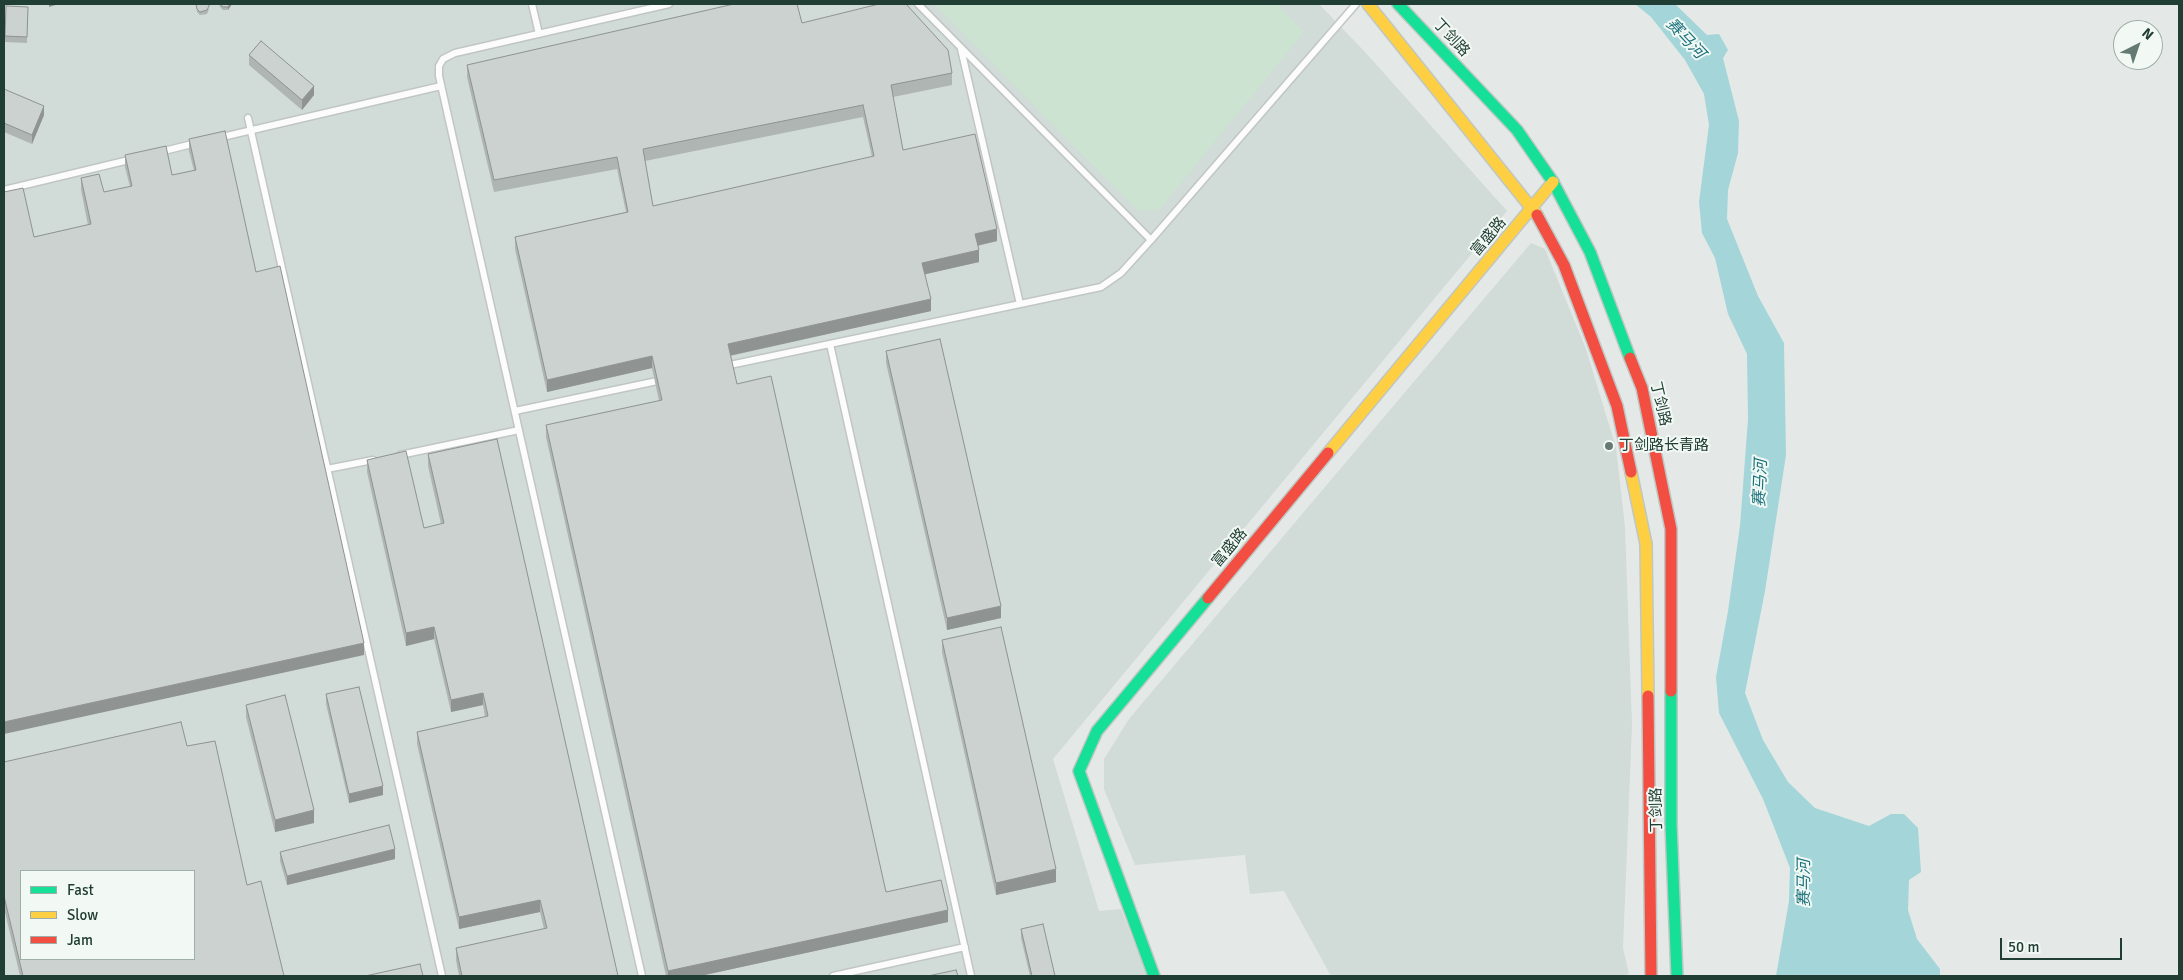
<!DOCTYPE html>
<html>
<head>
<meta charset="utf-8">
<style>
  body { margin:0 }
  #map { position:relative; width:2183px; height:980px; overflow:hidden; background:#e4e9e7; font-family:Signika,sans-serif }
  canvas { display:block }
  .frame { position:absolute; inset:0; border:5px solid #213e34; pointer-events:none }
  .legend { position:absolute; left:20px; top:870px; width:175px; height:90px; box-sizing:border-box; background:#f2f9f5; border:1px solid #9eaea8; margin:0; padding:6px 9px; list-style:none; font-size:15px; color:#213e34 }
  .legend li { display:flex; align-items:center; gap:10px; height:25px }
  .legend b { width:25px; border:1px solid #9eaea8 }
  .north { position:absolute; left:2113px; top:20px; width:50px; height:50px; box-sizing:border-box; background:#f2f9f5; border:1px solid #9eaea8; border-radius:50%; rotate:41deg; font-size:14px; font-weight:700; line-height:20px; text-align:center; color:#213e34 }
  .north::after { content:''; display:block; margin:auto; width:18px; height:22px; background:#657a73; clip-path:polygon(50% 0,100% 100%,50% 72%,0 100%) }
  .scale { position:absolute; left:2000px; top:938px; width:122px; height:22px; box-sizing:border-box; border:2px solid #213e34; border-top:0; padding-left:6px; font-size:15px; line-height:18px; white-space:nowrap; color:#213e34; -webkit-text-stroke:4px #f2f9f5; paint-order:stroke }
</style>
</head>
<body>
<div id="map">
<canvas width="2183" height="980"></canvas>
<div class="frame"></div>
<ul class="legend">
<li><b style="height:6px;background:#16e098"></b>Fast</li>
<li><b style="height:6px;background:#ffcf43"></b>Slow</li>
<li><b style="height:6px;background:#f24e42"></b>Jam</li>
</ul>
<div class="north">N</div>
<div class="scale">50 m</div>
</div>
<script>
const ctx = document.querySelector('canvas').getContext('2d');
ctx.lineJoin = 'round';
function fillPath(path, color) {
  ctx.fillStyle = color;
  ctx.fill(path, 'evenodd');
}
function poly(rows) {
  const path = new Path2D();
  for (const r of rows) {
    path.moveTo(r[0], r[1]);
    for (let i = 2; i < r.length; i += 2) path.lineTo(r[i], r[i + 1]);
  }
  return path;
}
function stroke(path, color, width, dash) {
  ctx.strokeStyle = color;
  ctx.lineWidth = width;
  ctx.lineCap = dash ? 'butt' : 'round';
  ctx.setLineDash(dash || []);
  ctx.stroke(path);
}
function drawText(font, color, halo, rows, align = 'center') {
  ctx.font = font + ' Signika,"Noto Sans SC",sans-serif';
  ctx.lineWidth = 4;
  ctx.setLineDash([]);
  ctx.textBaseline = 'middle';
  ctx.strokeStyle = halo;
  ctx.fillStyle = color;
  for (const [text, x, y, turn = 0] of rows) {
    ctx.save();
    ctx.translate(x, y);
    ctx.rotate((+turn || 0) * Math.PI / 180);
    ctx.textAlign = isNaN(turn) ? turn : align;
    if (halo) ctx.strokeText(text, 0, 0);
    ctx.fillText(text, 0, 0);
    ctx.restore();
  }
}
const built = poly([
  [4,4,1319,4,1366,53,1507,211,1053,759,1099,911,1121,909,1147,976,4,976],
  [21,871,194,871,194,959,21,959],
  [1531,243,1545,249,1586,349,1616,448,1625,527,1632,725,1623,948,1629,974,1621,976,1331,976,1284,891,1250,894,1245,855,1135,865,1104,789,1104,759,1129,719]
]);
const green = poly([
  [934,4,1277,4,1304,32,1160,209,1138,211]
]);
const water = poly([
  [1635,4,1675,4,1707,35,1719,34,1728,50,1723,58,1739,121,1738,153,1728,190,1727,219,1758,296,1784,343,1786,455,1765,591,1745,693,1763,740,1788,782,1815,808,1869,826,1891,814,1904,814,1918,828,1921,872,1909,880,1908,910,1917,939,1940,969,1940,976,1776,976,1789,901,1790,868,1763,799,1719,713,1716,677,1728,611,1740,526,1748,419,1747,354,1728,314,1715,258,1702,233,1699,202,1709,125,1704,94,1685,60,1651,17]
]);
const lane = poly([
  [532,4,539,34],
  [918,4,1151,240],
  [961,49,1020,304],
  [248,118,442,976],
  [218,138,441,86],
  [160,152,196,143],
  [4,190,133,159],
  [830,344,971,976],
  [725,366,1101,287,1121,273,1151,240,1356,4],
  [515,411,662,380],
  [400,455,519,430],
  [327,469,373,460],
  [642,976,439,76,439,66,443,59,455,53,669,4],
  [833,976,965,947]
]);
const fast = poly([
  [1398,4,1517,130,1553,182,1590,252,1630,358],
  [1671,691,1671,824,1677,976],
  [1154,976,1079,771,1097,731,1208,598]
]);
const slow = poly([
  [1368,4,1537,215],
  [1328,453,1553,182],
  [1631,472,1646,544,1648,696]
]);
const jam = poly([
  [1537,215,1564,265,1617,406,1631,472],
  [1630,358,1642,388,1671,529,1671,691],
  [1208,598,1328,453],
  [1648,696,1651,976]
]);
const wall = poly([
  [196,4,209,9,207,14,200,15,197,12],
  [219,4,232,4,228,10,223,10,220,7],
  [28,7,27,43,5,42,5,36],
  [802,23,952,73,952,85,893,97,903,150,997,241,978,246,979,262,925,274,931,311,730,356,737,384,886,892,948,922,700,976,666,976,546,437,546,425,659,401,652,368,547,392,515,249,515,237,626,212,617,169,494,192,467,77,467,65],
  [863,117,872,157,653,206,645,161],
  [249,55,314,95,302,110,249,65],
  [4,89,44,115,32,144,4,132],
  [189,139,256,272,364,655,34,237,88,225,81,190,81,178,104,192,130,187,125,167,125,155,172,175,194,171,189,151],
  [886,351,1001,618,947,630,886,363],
  [428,454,618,976,459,976,456,960,456,948,544,929,540,912,459,929,417,744,417,732,485,717,483,705,451,712,434,639,406,646,367,472,367,460,424,528,441,524,428,466],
  [942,640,1056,882,996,895,942,652],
  [326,694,383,795,349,803,326,704],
  [246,705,314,823,275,832,246,717],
  [187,746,247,885,284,976,20,976,4,908,4,762],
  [280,852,395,859,287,885,280,861],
  [1021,929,1055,976,1030,976,1021,938]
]);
const shadedWall = poly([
  [49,4,59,4,49,7],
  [230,4,232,4,228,10,228,7],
  [314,86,314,95,302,110,302,100],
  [44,106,44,115,32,144,32,135],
  [997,229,997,241,975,246,975,234],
  [979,250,979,262,922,275,922,263],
  [931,299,931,311,728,356,728,344],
  [652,356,652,368,547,392,547,380],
  [1001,606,1001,618,947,630,947,618],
  [434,627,434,639,406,646,406,633],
  [364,643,364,655,4,734,4,722],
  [483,693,483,705,451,712,451,700],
  [383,786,383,795,349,803,349,794],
  [314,810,314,823,275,832,275,820],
  [395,849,395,859,287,885,287,876],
  [1056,869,1056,882,996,895,996,883],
  [540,900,540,912,459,929,459,917],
  [948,910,948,922,700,976,668,976,668,971]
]);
const building = poly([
  [196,4,209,4,209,6,207,10,200,12,197,9,196,4],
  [220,4,230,4,228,7,223,7,220,4],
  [734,4,797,4,802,23,879,4,906,4,948,50,952,73,891,85,903,150,975,134,997,229,975,234,979,250,922,263,931,299,728,344,737,384,771,376,886,892,941,880,948,910,668,971,546,425,662,400,652,356,547,380,515,237,628,212,617,157,494,180,467,65,734,4],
  [863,105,874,156,653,206,643,149,863,105],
  [6,6,28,7,27,37,5,36,6,6],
  [261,41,314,86,302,100,249,55,261,41],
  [4,89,44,106,32,135,4,123,4,89],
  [225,131,256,272,280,266,364,643,4,722,4,192,23,188,34,237,91,224,81,178,99,174,104,192,132,186,125,155,166,146,172,175,196,170,189,139,225,131],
  [940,339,1001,606,947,618,886,351,940,339],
  [497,439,618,976,462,976,456,948,547,928,540,900,459,917,417,732,488,716,483,693,451,700,434,627,406,633,367,460,406,451,424,528,444,523,428,454,497,439],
  [1001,627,1056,869,996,883,942,640,1001,627],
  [359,687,383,786,349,794,326,694,359,687],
  [285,695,314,810,275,820,246,705,285,695],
  [181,722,187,746,215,741,247,885,261,881,284,976,23,976,4,896,4,762,181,722],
  [21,871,194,871,194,959,21,959,21,871],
  [389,825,395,849,287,876,280,852,389,825],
  [1043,924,1055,976,1032,976,1021,929,1043,924],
  [420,964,423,976,365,976,420,964],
  [956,970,958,976,928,976,956,970]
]);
const markers = [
  [1609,446,5,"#657a73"]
];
const streetNames = [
  ["丁剑路",1451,38,47],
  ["富盛路",1489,237,-50],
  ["丁剑路",1660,404,77],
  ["富盛路",1230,548,-50],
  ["丁剑路",1657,810,-91]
];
const poiNames = [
  ["丁剑路长青路",1619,446]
];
const waterNames = [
  ["赛马河",1685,39,47],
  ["赛马河",1761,483,-88],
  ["赛马河",1805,883,-90]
];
fillPath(built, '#d1dbd7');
fillPath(green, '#cce3d2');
fillPath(water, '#a3d5d9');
stroke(lane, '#c1c6c4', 9);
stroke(fast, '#bfc7c4', 14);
stroke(slow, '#bfc7c4', 14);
stroke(jam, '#bfc7c4', 14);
stroke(lane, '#fbfcfb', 6);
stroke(fast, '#16e098', 11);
stroke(slow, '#ffcf43', 11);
stroke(jam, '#f24e42', 11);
fillPath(wall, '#afb5b3');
fillPath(shadedWall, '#8f9392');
fillPath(building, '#ccd2d0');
stroke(building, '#8f9392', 1);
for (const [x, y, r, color] of markers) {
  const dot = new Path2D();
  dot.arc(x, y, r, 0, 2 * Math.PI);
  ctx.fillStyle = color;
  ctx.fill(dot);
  stroke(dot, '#f2f9f5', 2);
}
drawText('15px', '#213e34', '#f2f9f5', streetNames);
drawText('15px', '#213e34', '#f2f9f5', poiNames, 'left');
drawText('italic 16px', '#19717c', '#f2f9f5', waterNames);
</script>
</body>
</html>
